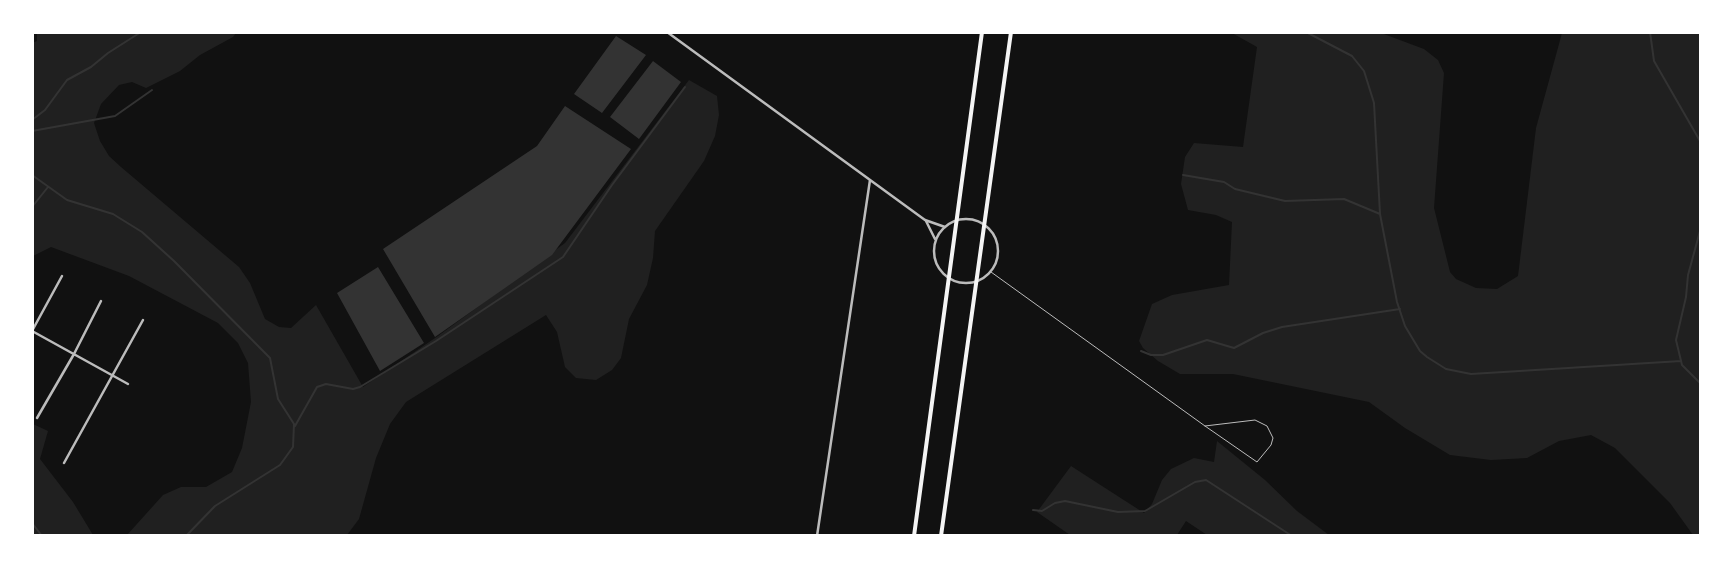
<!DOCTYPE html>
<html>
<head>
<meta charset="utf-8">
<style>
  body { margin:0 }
  #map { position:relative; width:1733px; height:568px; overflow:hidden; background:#111; font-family:"Alegreya Sans",sans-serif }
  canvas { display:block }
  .frame { position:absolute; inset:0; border:34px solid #fff; pointer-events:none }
</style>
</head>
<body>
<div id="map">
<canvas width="1733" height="568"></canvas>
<div class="frame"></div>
</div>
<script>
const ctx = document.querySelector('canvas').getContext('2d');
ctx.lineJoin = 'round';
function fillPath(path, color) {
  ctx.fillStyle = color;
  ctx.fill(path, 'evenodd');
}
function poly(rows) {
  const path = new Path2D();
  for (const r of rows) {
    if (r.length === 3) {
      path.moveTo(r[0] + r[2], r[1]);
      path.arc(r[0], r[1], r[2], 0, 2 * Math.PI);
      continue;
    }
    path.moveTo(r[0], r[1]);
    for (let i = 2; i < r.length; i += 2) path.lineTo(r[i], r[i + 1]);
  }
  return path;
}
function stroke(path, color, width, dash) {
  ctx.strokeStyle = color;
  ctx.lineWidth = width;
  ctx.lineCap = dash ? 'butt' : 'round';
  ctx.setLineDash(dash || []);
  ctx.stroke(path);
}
const green = poly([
  [37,33,236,33,233,37,200,55,180,71,146,88,132,82,119,85,101,104,94,123,100,141,109,156,121,167,239,267,250,283,265,319,279,327,291,328,316,305,363,387,438,336,565,243,689,80,717,96,719,115,715,136,704,161,655,231,653,258,647,285,629,319,621,358,612,370,596,380,576,378,565,367,557,332,546,315,406,402,390,424,376,458,359,519,347,535,127,535,163,495,181,487,206,487,232,472,242,448,251,402,248,363,238,343,218,323,129,276,51,247,33,256,32,43,37,41],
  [1232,33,1381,33,1424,49,1438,60,1444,73,1434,208,1450,272,1456,279,1476,288,1497,289,1518,276,1536,128,1562,33,1700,33,1700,535,1693,535,1670,503,1615,448,1591,435,1559,441,1527,458,1491,460,1450,455,1405,428,1369,402,1233,374,1180,374,1158,361,1143,348,1139,341,1152,304,1172,295,1229,285,1232,222,1216,215,1188,210,1181,184,1185,157,1194,143,1243,147,1257,47],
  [33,424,48,431,40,459,73,502,93,535,33,535],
  [1217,441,1265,480,1297,511,1329,535,1207,535,1186,521,1177,535,1070,535,1037,512,1071,466,1144,513,1152,504,1162,480,1171,469,1194,458,1214,462]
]);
const water = poly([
  [616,36,646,55,602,113,574,94],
  [653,61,681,82,639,139,610,117],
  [565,106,631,149,552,255,435,337,383,249,537,146],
  [378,267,424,343,380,371,337,293]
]);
const stream = poly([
  [1306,32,1352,56,1364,71,1374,103,1380,214,1397,302,1405,326,1420,351,1427,357,1446,369,1471,374,1681,361],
  [1650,32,1654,61,1700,141],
  [32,120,45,110,67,80,91,67,108,53,141,32],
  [32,131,115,116,152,90],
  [32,175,67,200,113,214,142,232,174,261,270,358,278,399,294,424,293,447,280,465,215,506,186,536],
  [1183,175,1224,182,1235,189,1285,201,1344,199,1380,214],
  [32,207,48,187],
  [1700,231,1688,275,1686,297,1676,340,1682,365,1700,383],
  [1141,351,1151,355,1163,355,1207,340,1234,348,1263,333,1282,327,1400,309],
  [295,426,317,387,326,384,353,389,360,387,436,341,563,257,612,185,685,87],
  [1033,510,1042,511,1055,503,1065,501,1118,512,1145,511,1195,482,1206,480,1292,536],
  [32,523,42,536]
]);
const service = poly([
  [991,272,1205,426,1257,462,1271,445,1273,438,1267,426,1255,420,1205,426]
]);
const minor = poly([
  [667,32,925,220,945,227],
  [966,251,32],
  [926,221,935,239],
  [32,331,128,384],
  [32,331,62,276],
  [37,418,74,354,101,301],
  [64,463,143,320],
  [817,536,870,180]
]);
const secondary = poly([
  [914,536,982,32],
  [941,536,1011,32]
]);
fillPath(green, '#202020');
fillPath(water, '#333');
stroke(stream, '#333', 2);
stroke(service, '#bcbcbc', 1);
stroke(minor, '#bcbcbc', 2.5);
stroke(secondary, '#f5f5f5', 4);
</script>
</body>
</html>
